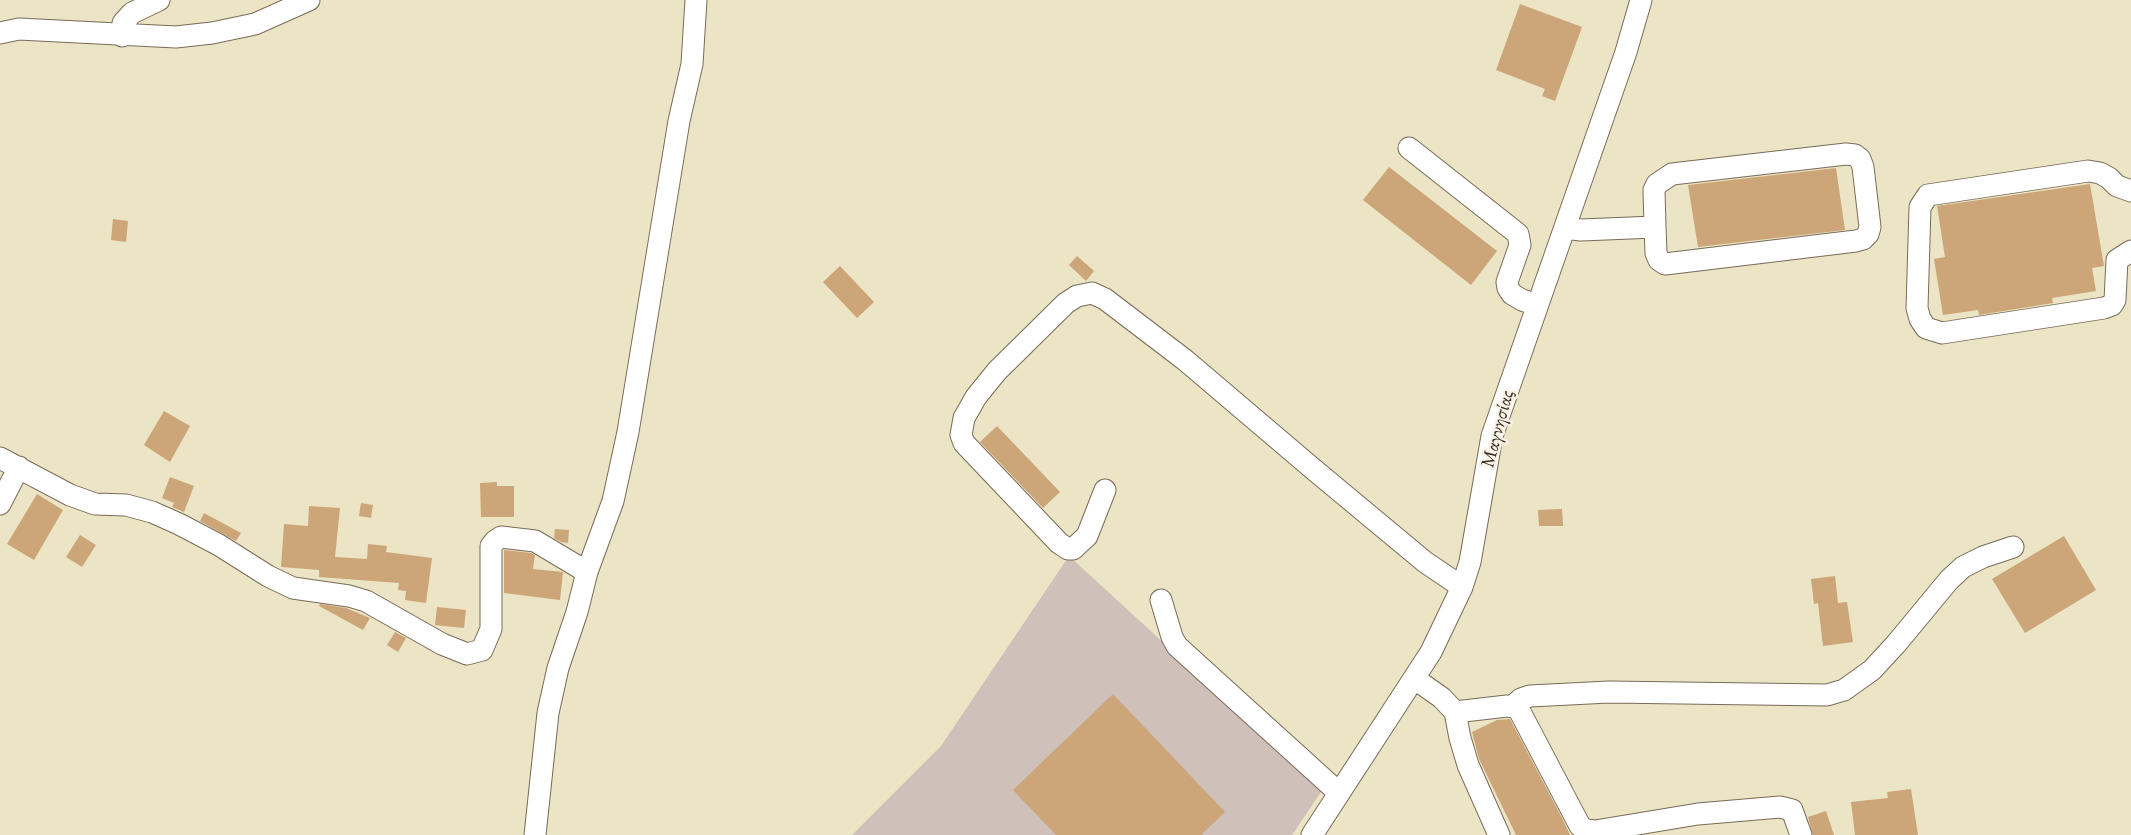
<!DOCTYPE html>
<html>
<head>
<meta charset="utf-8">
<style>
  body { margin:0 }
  canvas { display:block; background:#ebe4c5 }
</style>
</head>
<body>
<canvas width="2131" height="835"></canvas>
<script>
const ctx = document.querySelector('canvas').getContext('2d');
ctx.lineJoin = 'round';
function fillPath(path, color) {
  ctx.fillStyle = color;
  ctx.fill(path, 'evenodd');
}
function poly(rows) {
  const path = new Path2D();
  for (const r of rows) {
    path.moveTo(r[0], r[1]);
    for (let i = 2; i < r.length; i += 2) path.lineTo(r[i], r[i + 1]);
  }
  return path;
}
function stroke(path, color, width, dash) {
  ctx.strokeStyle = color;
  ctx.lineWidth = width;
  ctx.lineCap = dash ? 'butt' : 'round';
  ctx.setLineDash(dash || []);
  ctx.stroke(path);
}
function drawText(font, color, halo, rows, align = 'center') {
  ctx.font = font + ' "EB Garamond",serif';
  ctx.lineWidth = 5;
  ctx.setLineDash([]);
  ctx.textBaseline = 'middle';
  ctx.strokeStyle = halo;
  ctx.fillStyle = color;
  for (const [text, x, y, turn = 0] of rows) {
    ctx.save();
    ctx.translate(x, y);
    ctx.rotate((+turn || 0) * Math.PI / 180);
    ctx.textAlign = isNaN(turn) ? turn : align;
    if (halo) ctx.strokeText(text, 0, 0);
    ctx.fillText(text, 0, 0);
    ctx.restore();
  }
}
const industrial = poly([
  [1069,556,1323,789,1292,835,852,835,941,746]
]);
const building = poly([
  [1520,4,1582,27,1555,101,1542,96,1545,89,1496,70],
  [1389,167,1497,251,1471,285,1363,200],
  [1836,168,1845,230,1698,247,1688,185],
  [2090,184,2104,266,2092,268,2096,291,2052,298,2053,303,1979,315,1978,310,1943,315,1934,259,1945,257,1937,206],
  [113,219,128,221,126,242,111,240],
  [1077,256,1094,271,1086,281,1069,265],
  [840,266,874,302,857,318,823,282],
  [164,411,190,426,170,462,144,445],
  [997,426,1060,492,1043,508,980,442],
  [170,477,194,486,184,512,172,507,174,503,162,498],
  [497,482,497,486,514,486,514,517,481,517,480,483],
  [37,494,63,510,34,560,7,544],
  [361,503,373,505,371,518,359,516],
  [309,506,340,508,335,557,367,559,368,544,387,546,386,552,432,558,426,603,405,600,406,591,398,590,399,583,319,577,319,570,281,567,284,524,308,526],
  [1562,509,1563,526,1539,526,1538,510],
  [204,513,241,533,236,541,200,521],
  [555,529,569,530,568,543,561,542,554,538],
  [80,535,96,545,82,567,66,557],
  [2064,536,2096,590,2025,633,1992,579],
  [504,550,531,553,535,555,533,569,563,572,560,600,504,593],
  [1835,576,1838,603,1847,602,1853,642,1823,646,1818,603,1814,604,1811,579],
  [320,604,346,608,370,618,363,630,319,606],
  [437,607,466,610,464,628,435,625],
  [395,632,406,638,398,652,387,645],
  [1113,694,1225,812,1201,835,1056,835,1013,790],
  [1510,719,1563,820,1570,835,1516,835,1479,759,1472,732,1497,720],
  [1911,789,1918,835,1855,835,1851,802,1888,798,1887,792],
  [1826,811,1834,835,1813,835,1808,817]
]);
const minor = poly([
  [0,33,19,29,176,37,212,33,255,24,309,0],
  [122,36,123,23,132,13,159,0],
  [1409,148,1518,234,1520,245,1507,282,1508,288,1512,294,1522,300,1537,305],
  [2131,191,2117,186,2109,178,2100,173,2088,171,1928,195,1920,207,1917,308,1920,319,1926,328,1942,333,2104,308,2112,305,2115,300,2117,260,2131,251],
  [1565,228,1581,230,1655,227,1656,253,1659,260,1665,264,1856,241,1863,239,1868,234,1870,227,1863,167,1860,159,1855,155,1846,154,1672,174,1657,184,1654,190,1655,227],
  [0,458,70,495,95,504,126,505,152,512,179,524,219,545,268,576,293,588,349,596,366,601,442,644,467,654,482,650,491,629,491,546,495,541,501,537,535,541,587,572],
  [1105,490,1087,536,1073,549,1068,549,1059,543,964,443,961,435,964,418,976,397,997,371,1066,303,1077,296,1092,293,1105,299,1185,360,1312,468,1425,562,1462,587],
  [0,504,19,467],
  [1161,600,1172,637,1177,646,1339,793],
  [1415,679,1442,698,1455,712,1460,738,1468,765,1499,835],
  [1513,706,1521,699,1530,696,1609,692,1827,695,1844,690,1872,670,1896,644,1949,580,1963,567,1983,557,2013,547],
  [1455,712,1507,706,1518,708,1580,826,1586,830,1595,831,1698,814,1780,807,1792,810,1801,835],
  [535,835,548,713,558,668,577,612,587,572,613,501,628,432,679,121,692,64,696,0],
  [1312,835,1431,652,1462,587,1470,562,1492,436,1626,52,1641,0]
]);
const streetNames = [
  ["Μαγνησίας",1498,429,-75]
];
fillPath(industrial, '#cfc0ba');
fillPath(building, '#cca578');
stroke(minor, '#796b58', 23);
stroke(minor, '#fff', 21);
drawText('19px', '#3b2a1e', '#f7f3e8', streetNames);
</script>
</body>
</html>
